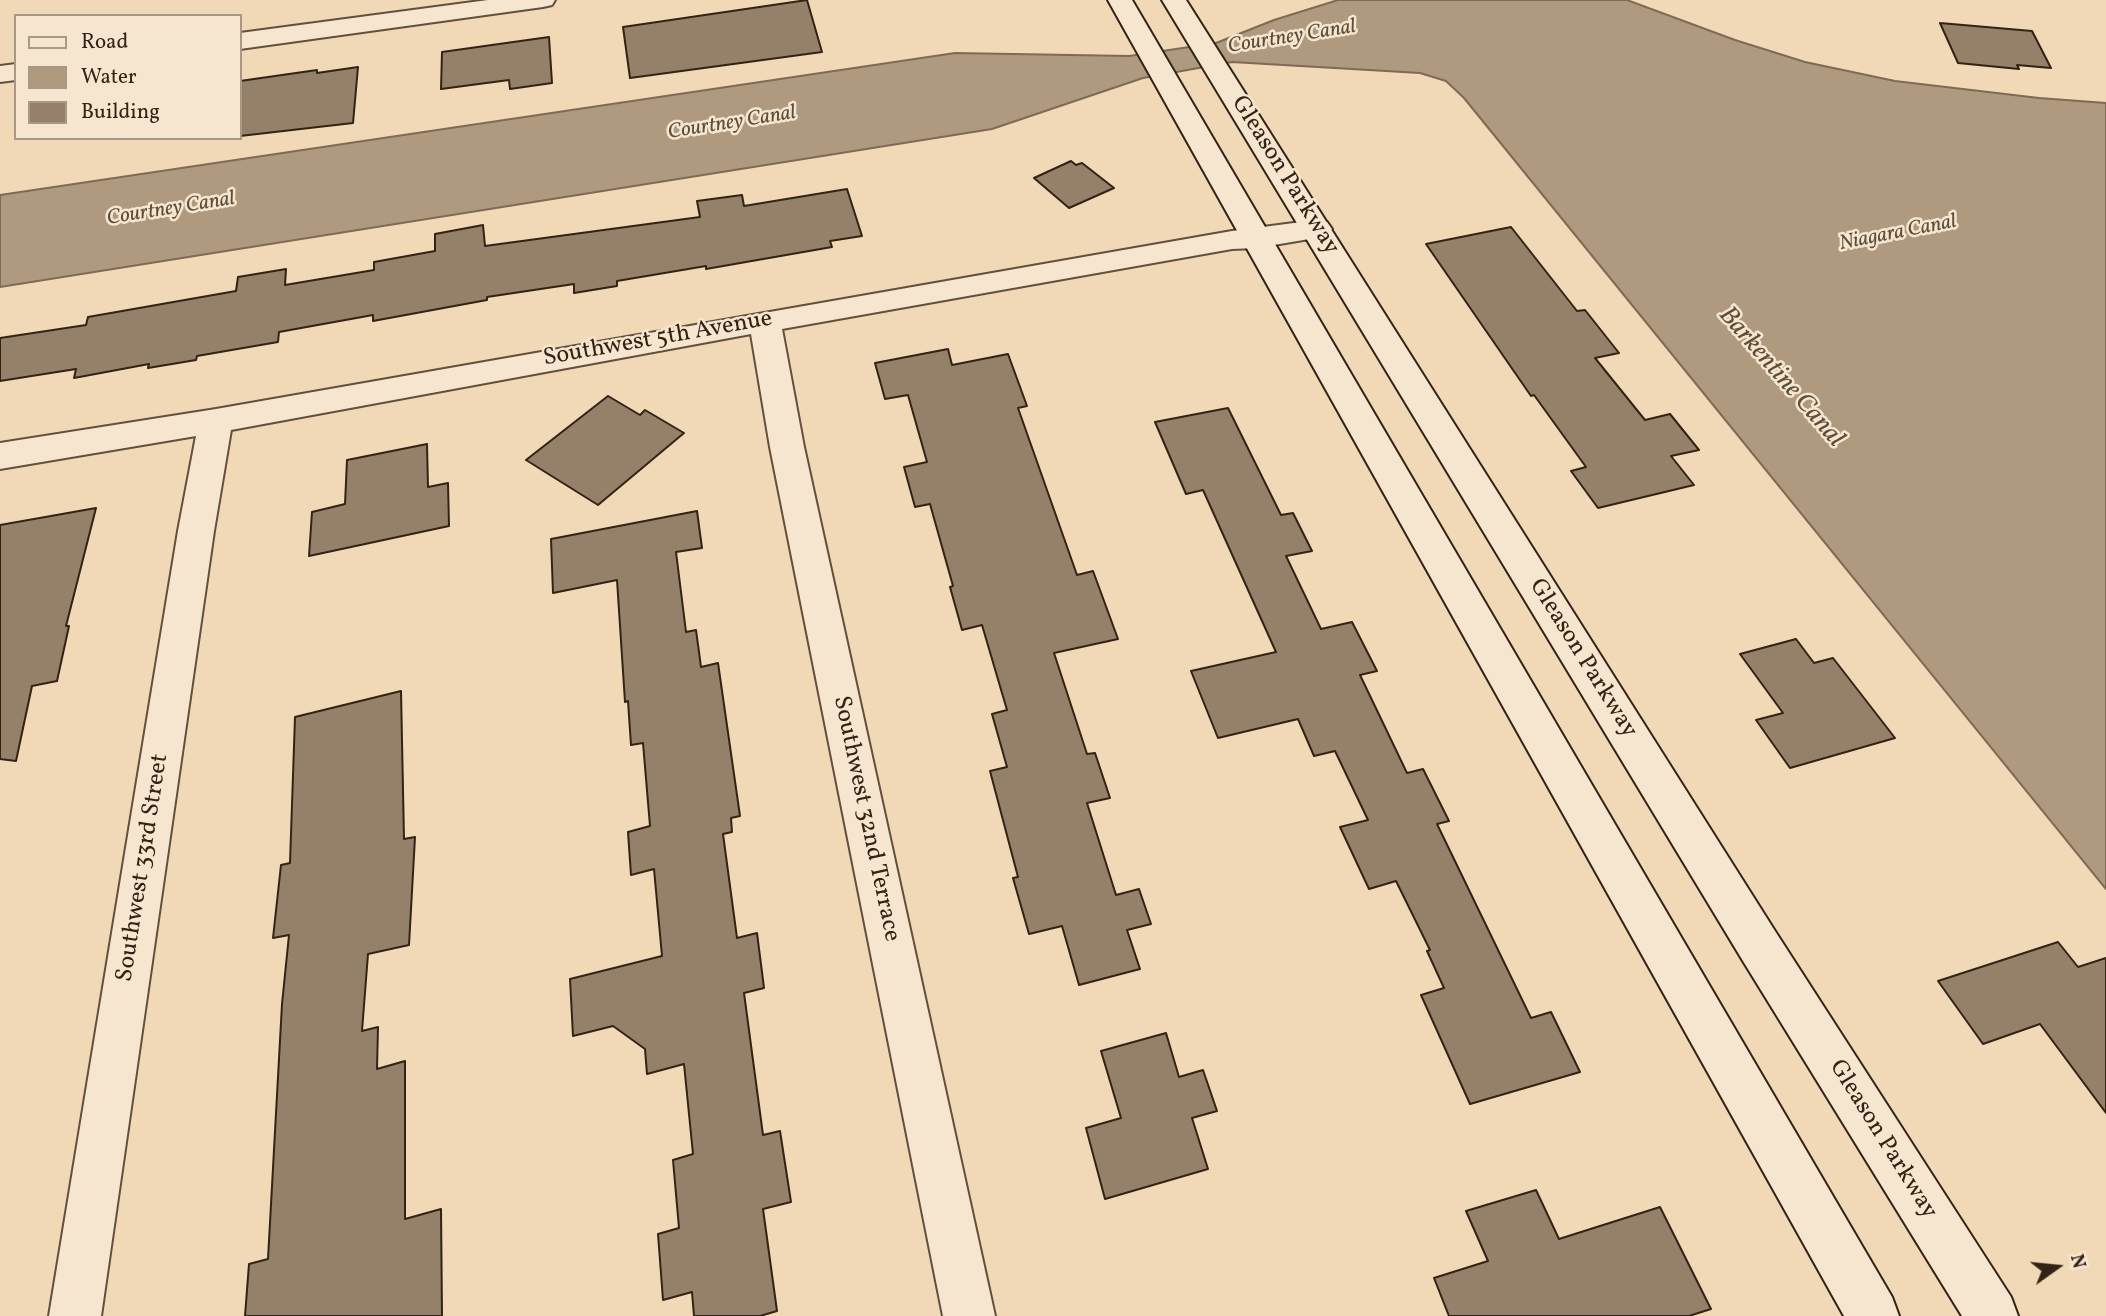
<!DOCTYPE html>
<html>
<head>
<meta charset="utf-8">
<style>
  body { margin:0 }
  #map { position:relative; width:2106px; height:1316px; overflow:hidden; background:#f1d8b6; font-family:Vollkorn,serif }
  canvas { display:block }
  .legend { position:absolute; left:14px; top:14px; width:228px; height:126px; box-sizing:border-box; background:#f6e6d0; border:2px solid #a89885; margin:0; padding:9px 12px; list-style:none; font-size:21px; color:#322315 }
  .legend li { display:flex; align-items:center; gap:14px; height:35px }
  .legend b { width:35px; border:2px solid #a89885 }
  .north { position:absolute; left:2022px; top:1232px; width:70px; height:70px; -webkit-text-stroke:5px #f6e6d0; paint-order:stroke; rotate:75deg; font-size:19px; font-weight:700; line-height:28px; text-align:center; color:#322315 }
  .north::after { content:''; display:block; margin:auto; width:24px; height:32px; background:#322315; clip-path:polygon(50% 0,100% 100%,50% 72%,0 100%) }
</style>
</head>
<body>
<div id="map">
<canvas width="2106" height="1316"></canvas>
<ul class="legend">
<li><b style="height:9px;background:#f6e6d0"></b>Road</li>
<li><b style="height:19px;background:#b09a7f"></b>Water</li>
<li><b style="height:19px;background:#958169"></b>Building</li>
</ul>
<div class="north">N</div>
</div>
<script>
const ctx = document.querySelector('canvas').getContext('2d');
ctx.lineJoin = 'round';
function fillPath(path, color) {
  ctx.fillStyle = color;
  ctx.fill(path, 'evenodd');
}
function poly(rows) {
  const path = new Path2D();
  for (const r of rows) {
    path.moveTo(r[0], r[1]);
    for (let i = 2; i < r.length; i += 2) path.lineTo(r[i], r[i + 1]);
  }
  return path;
}
function stroke(path, color, width, dash) {
  ctx.strokeStyle = color;
  ctx.lineWidth = width;
  ctx.lineCap = dash ? 'butt' : 'round';
  ctx.setLineDash(dash || []);
  ctx.stroke(path);
}
function drawText(font, color, halo, rows, align = 'center') {
  ctx.font = font + ' Vollkorn,serif';
  ctx.lineWidth = 5;
  ctx.setLineDash([]);
  ctx.textBaseline = 'middle';
  ctx.strokeStyle = halo;
  ctx.fillStyle = color;
  for (const [text, x, y, turn = 0] of rows) {
    ctx.save();
    ctx.translate(x, y);
    ctx.rotate((+turn || 0) * Math.PI / 180);
    ctx.textAlign = isNaN(turn) ? turn : align;
    if (halo) ctx.strokeText(text, 0, 0);
    ctx.fillText(text, 0, 0);
    ctx.restore();
  }
}
const water = poly([
  [1338,0,1627,0,1735,40,1805,62,1895,81,2039,98,2106,103,2106,889,1464,98,1446,81,1420,73,1232,62,1143,78,992,129,0,287,0,195,955,53,1129,56,1216,43,1274,20,1338,0]
]);
const building = poly([
  [807,0,822,52,630,78,623,27,807,0],
  [1940,23,2032,31,2051,68,2017,65,2019,69,1958,63,1940,23],
  [549,37,552,83,510,89,509,80,441,89,442,52,549,37],
  [358,67,353,123,240,136,240,81,317,70,317,73,358,67],
  [1071,161,1076,165,1082,163,1114,188,1069,208,1034,178,1071,161],
  [847,189,862,236,830,241,832,247,706,269,706,266,617,281,617,286,574,293,574,284,487,297,487,300,373,321,373,315,279,332,278,342,197,356,196,360,148,368,149,364,74,378,76,369,0,381,0,338,86,325,88,317,236,291,238,277,286,269,285,285,374,270,374,262,435,251,435,234,483,225,485,246,700,217,697,201,742,195,744,206,847,189],
  [1511,227,1577,311,1585,310,1619,353,1595,358,1645,420,1670,414,1699,450,1671,456,1694,485,1598,508,1571,471,1586,467,1534,395,1531,396,1426,244,1511,227],
  [948,349,952,365,1008,354,1027,406,1018,408,1077,575,1093,571,1118,639,1054,653,1087,754,1095,753,1110,798,1087,803,1116,895,1139,889,1151,924,1127,930,1140,969,1079,985,1062,926,1029,934,1013,878,1018,877,990,771,1007,767,992,714,1007,710,982,625,962,630,950,587,953,586,930,504,915,507,904,467,927,462,908,395,885,399,875,363,948,349],
  [608,396,640,415,645,410,684,433,598,505,526,460,608,396],
  [1228,408,1281,515,1293,513,1312,551,1286,556,1321,629,1352,622,1377,671,1360,675,1407,773,1423,769,1449,821,1437,824,1531,1018,1551,1012,1580,1072,1470,1104,1421,995,1444,988,1427,951,1430,950,1396,881,1369,889,1340,827,1368,820,1335,751,1314,756,1298,719,1218,738,1191,671,1276,652,1203,490,1186,494,1155,422,1228,408],
  [427,444,428,487,448,483,449,526,309,556,312,512,345,504,347,460,427,444],
  [96,508,66,626,69,626,57,681,32,686,16,761,0,759,0,525,96,508],
  [697,511,702,548,676,552,686,632,696,630,701,667,718,663,740,816,731,818,732,832,723,834,737,938,757,933,764,988,744,993,763,1135,780,1131,791,1202,763,1209,777,1311,760,1316,694,1316,692,1292,663,1300,658,1234,679,1228,673,1160,693,1154,684,1064,647,1074,645,1049,613,1026,573,1036,570,979,662,956,654,869,631,875,628,832,650,826,643,743,631,745,628,701,625,702,617,580,553,593,551,539,697,511],
  [1796,639,1814,663,1833,658,1895,738,1790,768,1756,720,1783,713,1740,654,1796,639],
  [401,691,404,839,415,837,409,945,368,954,362,1031,378,1027,377,1069,405,1061,405,1219,441,1209,442,1316,245,1316,249,1264,268,1259,282,1004,289,935,273,938,281,865,290,863,295,717,401,691],
  [2058,942,2078,967,2106,958,2106,1113,2040,1024,1983,1044,1938,981,2058,942],
  [1166,1033,1179,1077,1203,1070,1217,1111,1192,1118,1208,1169,1105,1199,1086,1128,1121,1118,1101,1051,1166,1033],
  [1536,1190,1559,1239,1660,1207,1711,1309,1689,1316,1449,1316,1434,1278,1488,1261,1466,1211,1536,1190]
]);
const street = poly([
  [488,0,555,0,552,5,543,7,240,49,240,33,488,0],
  [16,64,16,80,0,82,0,66,16,64],
  [1317,220,1327,222,1332,229,1327,236,1256,248,1232,249,782,329,804,447,995,1316,943,1316,770,447,751,334,231,430,214,531,101,1316,49,1316,178,531,196,436,0,469,0,443,216,409,1232,231,1317,220]
]);
const secondary = poly([
  [1108,0,1132,0,1892,1297,1899,1316,1844,1316,1108,0],
  [1162,0,1186,0,1775,931,2011,1297,2018,1316,1962,1316,1743,961,1162,0]
]);
const farWaternames = [
  ["Courtney Canal",1292,38,-9],
  ["Courtney Canal",732,124,-9],
  ["Courtney Canal",171,210,-9],
  ["Niagara Canal",1898,234,-11]
];
const streetNames = [
  ["Gleason Parkway",1284,176,58],
  ["Southwest 5th Avenue",658,340,-10],
  ["Gleason Parkway",1582,659,58],
  ["Southwest 32nd Terrace",865,819,78],
  ["Southwest 33rd Street",144,868,-81],
  ["Gleason Parkway",1882,1140,58]
];
const waterNames = [
  ["Barkentine Canal",1780,378,49]
];
fillPath(water, '#b09a7f');
stroke(water, '#7e6a55', 2);
fillPath(building, '#958169');
stroke(building, '#322315', 2);
stroke(street, '#62503d', 4);
stroke(secondary, '#322315', 4);
fillPath(street, '#f6e6d0');
fillPath(secondary, '#f6e6d0');
drawText('italic 21px', '#5e4d3a', '#f6e6d0', farWaternames);
drawText('24px', '#322315', '#f6e6d0', streetNames);
drawText('italic 26px', '#5e4d3a', '#f6e6d0', waterNames);
</script>
</body>
</html>
